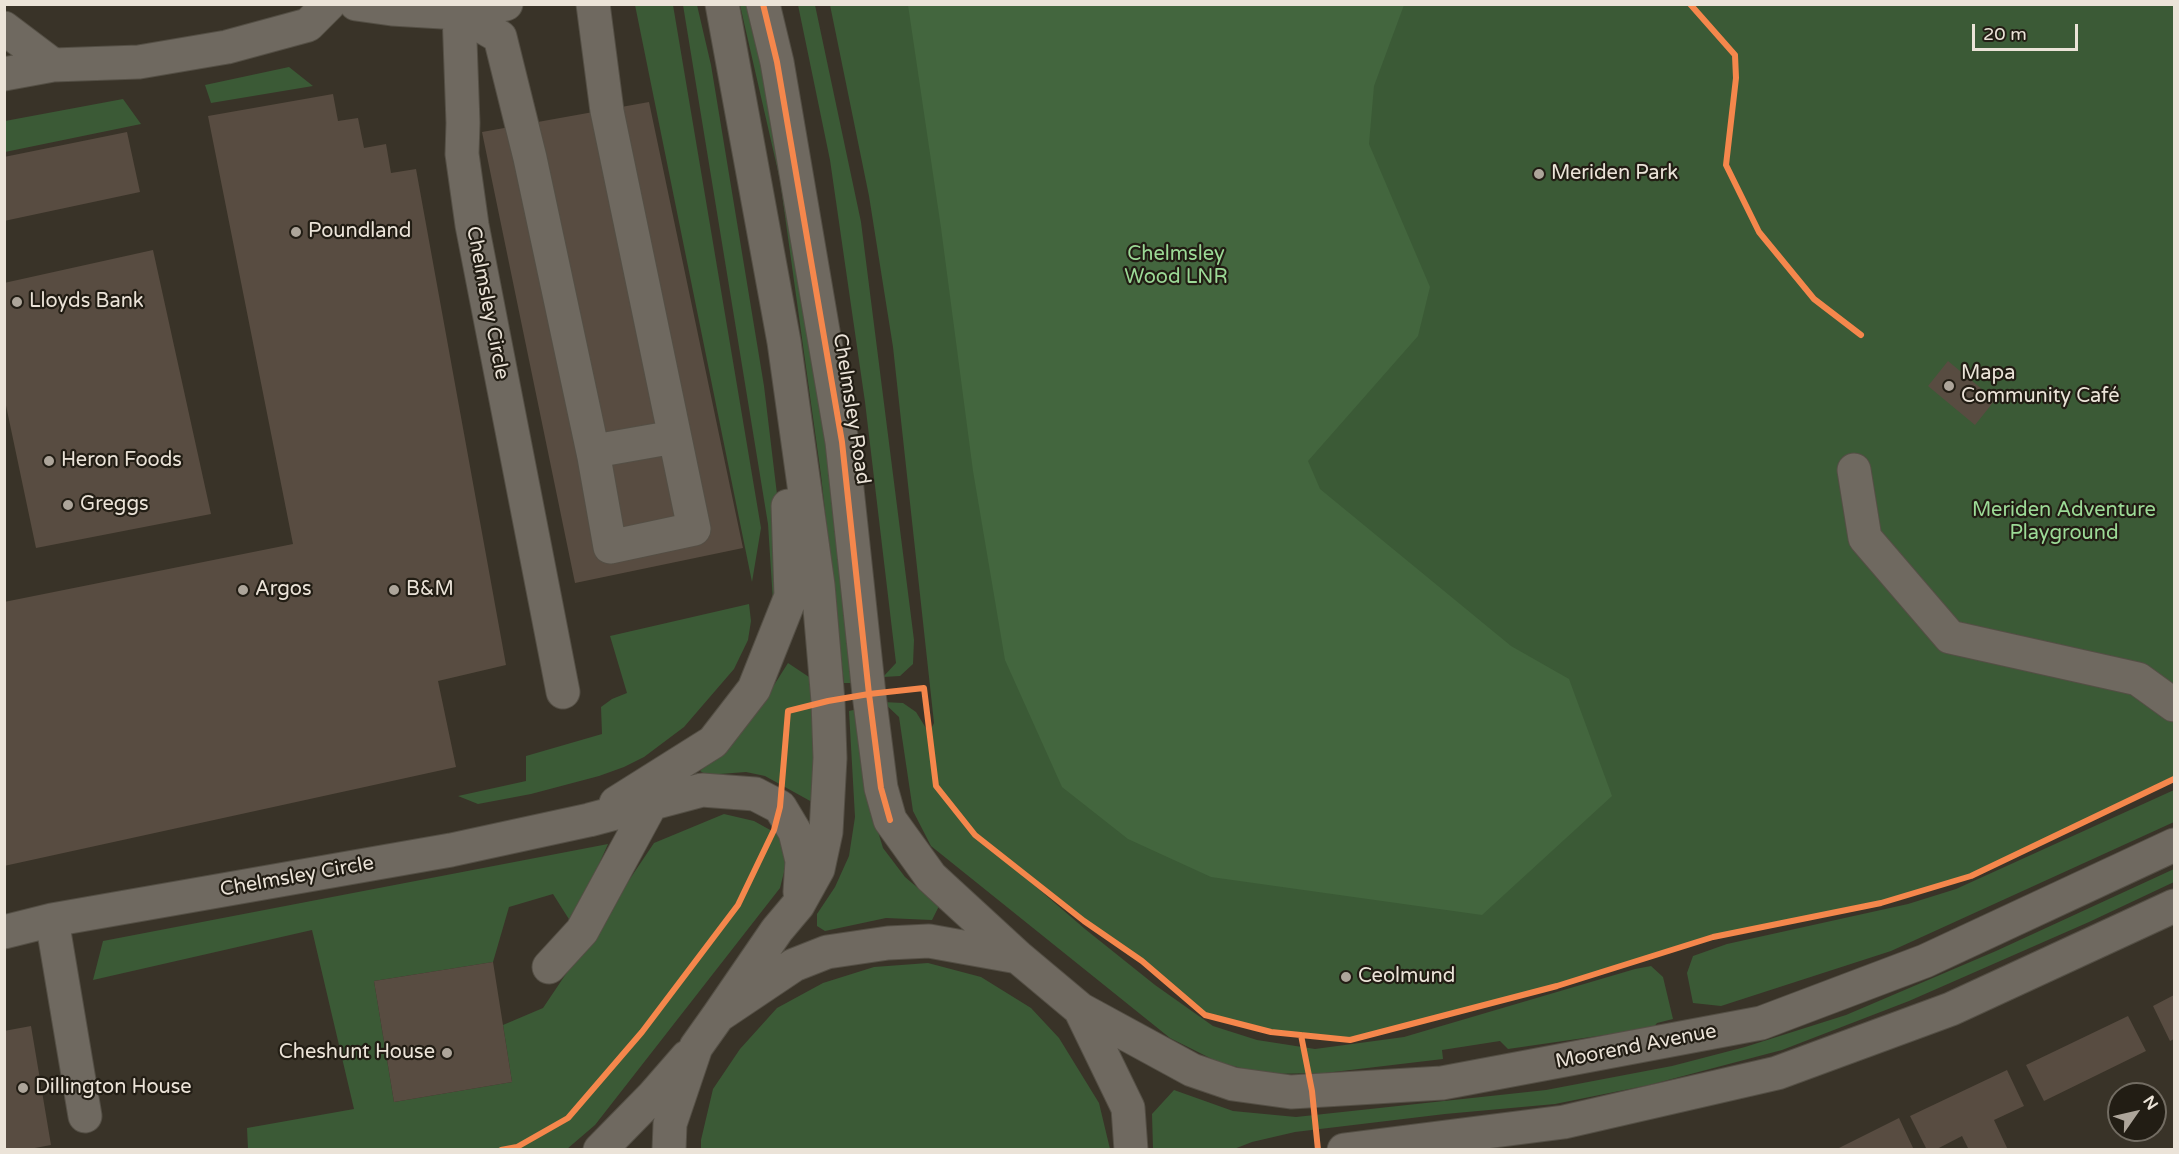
<!DOCTYPE html>
<html>
<head>
<meta charset="utf-8">
<style>
  body { margin:0 }
  #map { position:relative; width:2179px; height:1154px; overflow:hidden; background:#393328; font-family:"Varela Round",sans-serif }
  canvas { display:block }
  .frame { position:absolute; inset:0; border:6px solid #ebe3d8; pointer-events:none }
  .north { position:absolute; left:2107px; top:1082px; width:60px; height:60px; box-sizing:border-box; background:#221d14; border:2px solid #726c62; border-radius:50%; rotate:56deg; font-size:16px; font-weight:700; line-height:24px; text-align:center; color:#ebe3d8 }
  .north::after { content:''; display:block; margin:auto; width:21px; height:27px; background:#ada59a; clip-path:polygon(50% 0,100% 100%,50% 72%,0 100%) }
  .scale { position:absolute; left:1972px; top:24px; width:106px; height:27px; box-sizing:border-box; border:3px solid #ebe3d8; border-top:0; padding-left:8px; font-size:18px; line-height:21px; white-space:nowrap; color:#ebe3d8; -webkit-text-stroke:4px #221d14; paint-order:stroke }
</style>
</head>
<body>
<div id="map">
<canvas width="2179" height="1154"></canvas>
<div class="frame"></div>
<div class="north">N</div>
<div class="scale">20 m</div>
</div>
<script>
const ctx = document.querySelector('canvas').getContext('2d');
ctx.lineJoin = 'round';
function fillPath(path, color) {
  ctx.fillStyle = color;
  ctx.fill(path, 'evenodd');
}
function poly(rows) {
  const path = new Path2D();
  for (const r of rows) {
    path.moveTo(r[0], r[1]);
    for (let i = 2; i < r.length; i += 2) path.lineTo(r[i], r[i + 1]);
  }
  return path;
}
function stroke(path, color, width, dash) {
  ctx.strokeStyle = color;
  ctx.lineWidth = width;
  ctx.lineCap = dash ? 'butt' : 'round';
  ctx.setLineDash(dash || []);
  ctx.stroke(path);
}
function drawText(font, color, halo, rows, align = 'center') {
  ctx.font = font + ' "Varela Round",sans-serif';
  ctx.lineWidth = 4.5;
  ctx.setLineDash([]);
  ctx.textBaseline = 'middle';
  ctx.strokeStyle = halo;
  ctx.fillStyle = color;
  for (const [text, x, y, turn = 0] of rows) {
    ctx.save();
    ctx.translate(x, y);
    ctx.rotate((+turn || 0) * Math.PI / 180);
    ctx.textAlign = isNaN(turn) ? turn : align;
    if (halo) ctx.strokeText(text, 0, 0);
    ctx.fillText(text, 0, 0);
    ctx.restore();
  }
}
const green = poly([
  [635,5,673,5,761,528,752,582],
  [683,5,697,5,711,65,764,386,779,511,782,575,773,602,768,524],
  [740,5,753,5,827,425,857,683,844,683,821,475,780,180],
  [798,5,815,5,861,222,914,640,913,664,900,676,883,677,896,663,865,402,830,160],
  [830,5,2174,5,2174,779,1971,876,1881,903,1713,937,1557,986,1350,1040,1271,1032,1205,1015,1142,961,1084,921,991,848,1085,929,1155,985,1213,1026,1257,1040,1315,1049,1404,1037,1635,969,1651,966,1663,977,1673,1019,1657,1023,1653,1028,1508,1049,1500,1041,1442,1050,1443,1059,1325,1073,1264,1074,1218,1062,1170,1038,931,846,913,811,899,717,883,702,903,703,916,712,929,733,934,723,893,347,869,196],
  [289,67,313,86,211,103,205,85],
  [123,99,141,124,5,152,5,121],
  [749,604,751,621,748,640,734,669,684,727,644,757,624,767,599,776,531,794,478,804,458,796,526,781,526,756,602,734,601,707,612,699,627,693,610,636],
  [788,663,818,683,812,802,765,776,746,772,707,775,700,771,736,738,757,712],
  [858,709,873,815,883,848,905,877,939,906,932,920,886,918,825,931,817,926,817,914,835,887,849,856,855,817,849,711],
  [2174,790,2174,822,1891,951,1721,1006,1693,1003,1687,973,1693,956,1727,944,1908,904,1956,889],
  [724,814,754,821,781,836,786,864,780,888,595,1125,567,1149,248,1149,247,1128,354,1109,312,930,93,980,103,941,608,844,572,924,553,894,509,907,493,962,374,981,394,1102,512,1082,503,1025,543,1008,654,843],
  [2174,869,2174,882,2089,922,1909,1001,1782,1050,1649,1085,1555,1104,1445,1114,1295,1132,1252,1142,1234,1149,1153,1149,1152,1114,1174,1090,1233,1111,1296,1117,1546,1090,1672,1066,1745,1047,1846,1015,1996,951],
  [928,963,981,977,1031,1008,1059,1038,1099,1103,1110,1149,701,1149,701,1140,713,1089,740,1049,777,1008,823,983,874,967]
]);
const forest = poly([
  [908,5,1404,5,1374,86,1369,144,1430,287,1418,336,1308,461,1320,489,1511,646,1569,679,1612,796,1482,915,1211,877,1128,839,1062,787,1005,660,973,471,941,228]
]);
const building = poly([
  [333,94,338,121,358,118,364,148,386,144,391,173,416,169,506,665,438,681,456,767,4,866,4,602,293,544,208,116],
  [649,102,743,548,575,583,482,132],
  [127,132,140,192,4,221,4,157],
  [153,250,211,514,36,548,4,396,4,283],
  [1948,361,1995,400,1975,425,1928,386],
  [493,962,512,1082,394,1102,374,981],
  [2174,995,2174,1039,2170,1041,2153,1006],
  [2128,1016,2146,1051,2044,1101,2026,1065],
  [31,1026,51,1145,24,1150,4,1150,4,1031],
  [2007,1070,2024,1106,1994,1120,2008,1150,1969,1150,1962,1136,1935,1150,1927,1150,1910,1116],
  [1899,1118,1914,1150,1835,1150]
]);
const minor = poly([
  [356,4,392,9,459,13,463,123,462,154,472,225,563,692],
  [506,4,459,13,500,37,530,158,594,457,610,547,694,529,607,111,593,4],
  [763,4,777,62,842,442,869,694,881,788,890,820,931,877,1018,957,1080,1009,1128,1108,1131,1150],
  [4,28,53,65],
  [4,74,53,65,139,62,227,47,308,25,329,4],
  [595,451,674,437],
  [1854,470,1865,538,1950,637,2138,679,2174,705],
  [616,803,713,742,754,689,791,596,788,506],
  [52,920,85,1116],
  [4,932,52,920,451,850,589,820,702,790,755,794,780,807,795,832,802,861,800,892],
  [549,967,582,931,651,804],
  [1080,1009,1192,1070,1233,1084,1291,1092,1442,1083,1761,1023,1925,961,2174,845],
  [718,1016,777,930,798,905,818,869,826,832,830,758,828,701,818,585,784,342,722,4],
  [600,1150,653,1096,687,1057],
  [669,1150,670,1124,696,1047,718,1016,794,965,827,952,888,943,929,941,1018,957],
  [1344,1150,1564,1122,1777,1073,1951,1009,2174,906]
]);
const cycleway = poly([
  [763,4,777,62,842,442,869,694,881,788,890,820],
  [1690,4,1735,55,1736,78,1726,165,1759,232,1814,299,1861,335],
  [1301,1035,1312,1091,1318,1150],
  [501,1150,517,1147,568,1118,642,1032,738,905,774,830,780,807,788,711,828,701,869,694,924,688,936,786,975,835,1084,921,1142,961,1205,1015,1271,1032,1350,1040,1557,986,1713,937,1881,903,1971,876,2174,779]
]);
const markers = [
  [1539,174,6,"#ada59a"],
  [296,232,6,"#ada59a"],
  [17,302,6,"#ada59a"],
  [1949,386,6,"#ada59a"],
  [49,461,6,"#ada59a"],
  [68,505,6,"#ada59a"],
  [243,590,6,"#ada59a"],
  [394,590,6,"#ada59a"],
  [1346,977,6,"#ada59a"],
  [447,1053,6,"#ada59a"],
  [23,1088,6,"#ada59a"]
];
const poiNames = [
  ["Meriden Park",1551,174],
  ["Poundland",308,232],
  ["Lloyds Bank",29,302],
  ["Mapa",1961,374],
  ["Community Café",1961,397],
  ["Heron Foods",61,461],
  ["Greggs",80,505],
  ["Argos",255,590],
  ["B&M",406,590],
  ["Ceolmund",1358,977],
  ["Cheshunt House",435,1053,"right"],
  ["Dillington House",35,1088]
];
const parkNames = [
  ["Chelmsley",1176,255],
  ["Wood LNR",1176,278],
  ["Meriden Adventure",2064,511],
  ["Playground",2064,534]
];
const streetNames = [
  ["Chelmsley Circle",487,303,79],
  ["Chelmsley Road",851,409,81],
  ["Chelmsley Circle",297,877,-10],
  ["Moorend Avenue",1636,1047,-11]
];
fillPath(green, '#3b5a36');
fillPath(forest, '#43663e');
fillPath(building, '#584c41');
stroke(minor, '#544f45', 35);
stroke(minor, '#6f6960', 33);
stroke(cycleway, '#f5874c', 6);
for (const [x, y, r, color] of markers) {
  const dot = new Path2D();
  dot.arc(x, y, r, 0, 2 * Math.PI);
  ctx.fillStyle = color;
  ctx.fill(dot);
  stroke(dot, '#221d14', 2);
}
drawText('20px', '#ebe3d8', '#221d14', poiNames, 'left');
drawText('20px', '#9cda96', '#221d14', parkNames);
drawText('20px', '#ebe3d8', '#221d14', streetNames);
</script>
</body>
</html>
